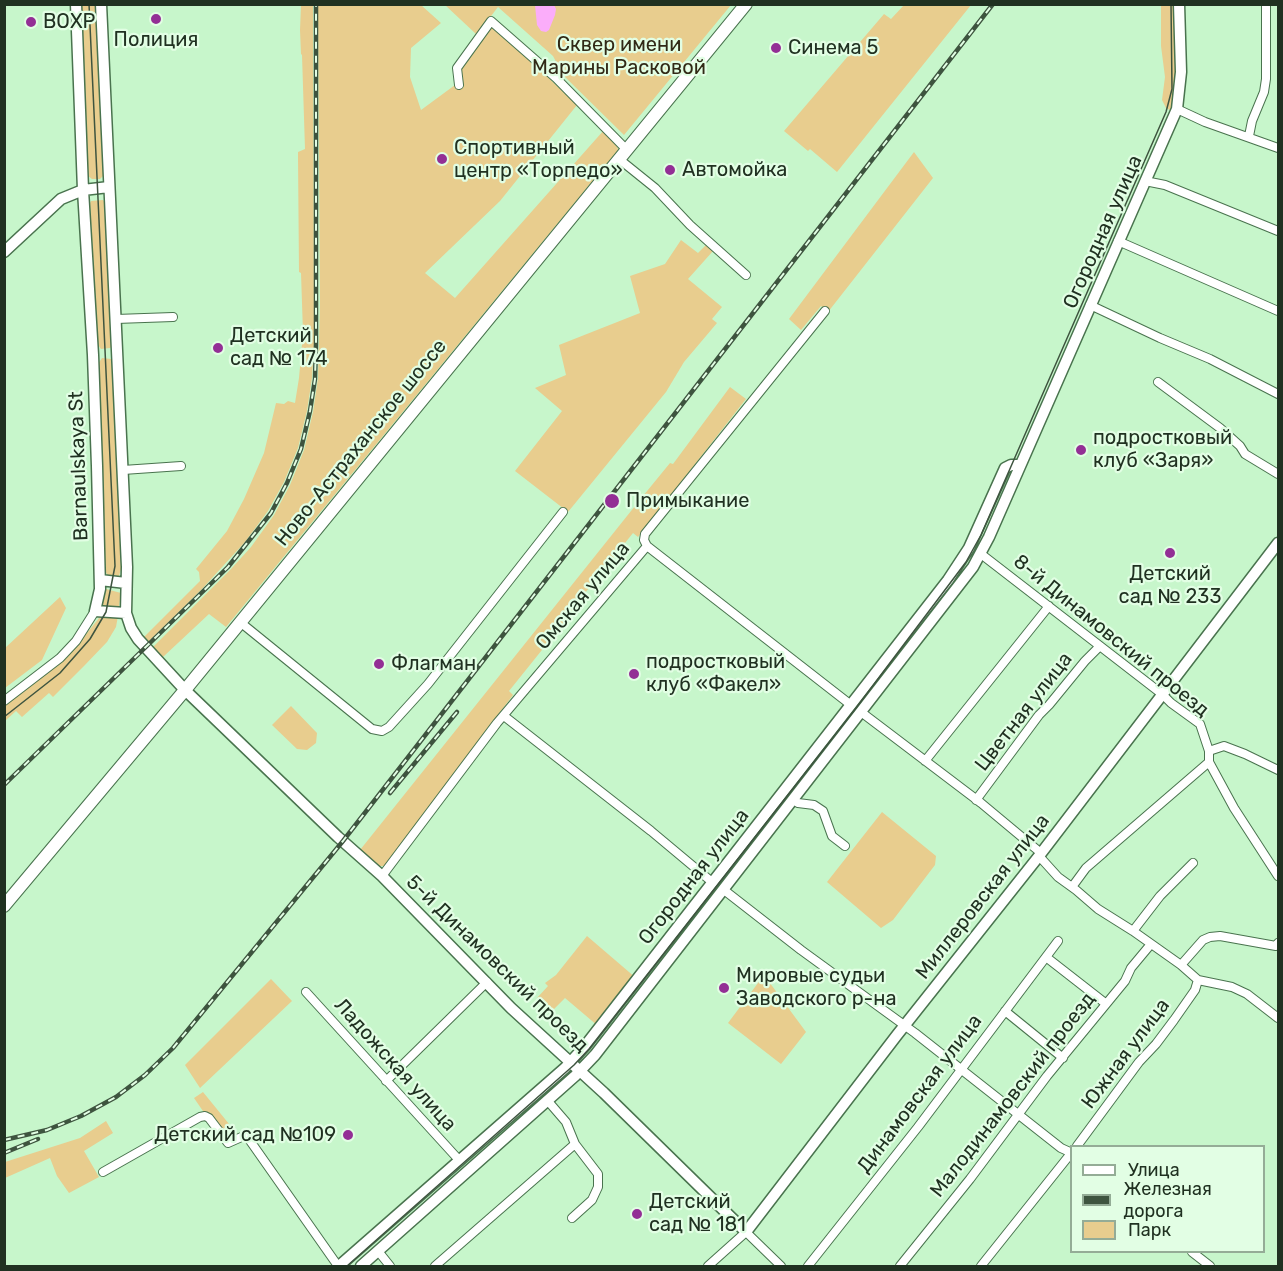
<!DOCTYPE html>
<html>
<head>
<meta charset="utf-8">
<style>
  body { margin:0 }
  #map { position:relative; width:1283px; height:1271px; overflow:hidden; background:#c7f6cb; font-family:Rubik,sans-serif }
  canvas { display:block }
  .frame { position:absolute; inset:0; border:6px solid #203121; pointer-events:none }
  .legend { position:absolute; left:1070px; top:1145px; width:195px; height:108px; box-sizing:border-box; background:#e2fee4; border:2px solid #94ac96; margin:0; padding:8px 10px; list-style:none; font-size:18px; color:#203121 }
  .legend li { display:flex; align-items:center; gap:12px; height:30px }
  .legend b { width:30px; border:2px solid #94ac96 }
</style>
</head>
<body>
<div id="map">
<canvas width="1283" height="1271"></canvas>
<div class="frame"></div>
<ul class="legend">
<li><b style="height:8px;background:#fff"></b>Улица</li>
<li><b style="height:8px;background:#3e543f"></b>Железная дорога</li>
<li><b style="height:16px;background:#e8cd8e"></b>Парк</li>
</ul>
</div>
<script>
const ctx = document.querySelector('canvas').getContext('2d');
ctx.lineJoin = 'round';
function fillPath(path, color) {
  ctx.fillStyle = color;
  ctx.fill(path, 'evenodd');
}
function poly(rows) {
  const path = new Path2D();
  for (const r of rows) {
    path.moveTo(r[0], r[1]);
    for (let i = 2; i < r.length; i += 2) path.lineTo(r[i], r[i + 1]);
  }
  return path;
}
function stroke(path, color, width, dash) {
  ctx.strokeStyle = color;
  ctx.lineWidth = width;
  ctx.lineCap = dash ? 'butt' : 'round';
  ctx.setLineDash(dash || []);
  ctx.stroke(path);
}
function drawText(font, color, halo, rows, align = 'center') {
  ctx.font = font + ' Rubik,sans-serif';
  ctx.lineWidth = 4.5;
  ctx.setLineDash([]);
  ctx.textBaseline = 'middle';
  ctx.strokeStyle = halo;
  ctx.fillStyle = color;
  for (const [text, x, y, turn = 0] of rows) {
    ctx.save();
    ctx.translate(x, y);
    ctx.rotate((+turn || 0) * Math.PI / 180);
    ctx.textAlign = isNaN(turn) ? turn : align;
    if (halo) ctx.strokeText(text, 0, 0);
    ctx.fillText(text, 0, 0);
    ctx.restore();
  }
}
const green = poly([
  [81,5,96,5,104,175,100,179,92,179,88,176],
  [301,5,313,5,314,343,312,378,307,411,298,448,284,482,268,511,245,542,202,589,148,642,144,637,200,581,199,572,196,569,227,531,244,499,264,453,276,403,284,404,288,401,295,403,299,378,303,333,301,273,299,272,298,157,298,152,305,149,302,55,301,54,300,30],
  [318,5,421,5,441,23,411,48,410,77,421,110,455,85,454,65,476,34,445,5,731,5,624,135,563,75,553,56,498,7,488,20,577,105,500,201,425,273,455,298,604,130,617,143,618,150,226,627,209,614,163,657,153,647,231,569,251,547,274,515,290,485,304,450,313,412,318,378,320,305],
  [904,5,971,5,837,172,810,149,808,151,784,131,884,14,891,19],
  [1161,5,1176,5,1177,73,1173,108,1170,110,1166,108,1162,100,1165,77,1161,46],
  [914,152,933,178,828,312,821,306,801,330,789,319],
  [103,200,105,203,113,345,110,348,101,349,98,345,90,203,91,201],
  [681,240,698,253,706,245,713,251,688,279,722,307,712,319,717,323,684,362,666,392,568,512,515,471,562,411,535,388,566,375,559,345,640,313,630,276,665,264],
  [102,358,111,359,113,362,121,569,119,576,115,577,108,576,104,569,98,364],
  [730,387,746,399,638,537,633,533,573,608,576,612,560,631,558,630,509,691,513,695,385,866,377,866,360,850,643,496,670,463,673,464],
  [106,589,121,593,119,606,100,608],
  [60,597,66,608,42,660,5,688,5,648],
  [108,615,118,616,116,627,107,642,84,666,53,697,49,693,22,717,16,711,5,721,5,706,63,660,79,643,99,618],
  [291,706,317,733,316,743,307,750,297,749,272,725],
  [882,812,936,856,935,865,893,920,881,928,827,882],
  [587,936,636,978,598,1026,565,998,552,1011,537,998,548,986,545,983,556,975],
  [764,975,806,1032,781,1064,728,1023],
  [271,979,292,1001,200,1088,185,1065],
  [203,1092,238,1135,230,1140,205,1114,194,1098],
  [106,1121,113,1133,84,1151,99,1177,69,1193,57,1176,50,1158,5,1178,5,1162,80,1138]
]);
const water = poly([
  [535,5,554,5,556,9,555,15,549,30,546,32,541,31,537,25]
]);
const street = poly([
  [459,85,457,68,491,21,556,78,626,149],
  [1177,109,1205,122,1278,148],
  [1249,136,1252,121,1264,92,1266,79,1266,4],
  [619,159,655,188,690,225,746,275],
  [1145,181,1165,185,1278,231],
  [1118,241,1278,311],
  [1090,305,1160,338,1210,359,1278,394],
  [116,319,173,317],
  [1158,382,1220,428,1240,446,1245,454,1278,474],
  [123,470,181,466],
  [647,546,851,705],
  [981,554,1162,694,1171,703,1200,724,1209,751,1209,762,1234,808,1278,876],
  [240,622,372,729,382,731,389,727,428,684,563,512],
  [4,701,60,658,76,641,95,611],
  [861,712,981,803,1041,853],
  [504,716,651,831,712,882],
  [1209,751,1224,746,1245,754,1278,770],
  [925,761,1049,606],
  [794,800,798,803,814,805,823,811,832,836,845,846],
  [976,800,1039,715,1049,705,1085,661,1100,646],
  [1039,856,1058,877,1076,890,1098,909,1133,931,1181,965,1198,980,1232,987,1247,994,1278,1018],
  [382,876,497,723,647,546,644,540,645,534,825,311],
  [1072,887,1086,868,1209,762],
  [724,890,801,950,915,1033,1061,1148,1072,1153],
  [1133,931,1160,896,1193,863],
  [1046,957,1105,1003],
  [1181,965,1203,940,1210,937,1220,936,1276,946,1278,943],
  [306,992,459,1160],
  [1005,1011,1063,1058],
  [386,1081,487,982],
  [547,1100,566,1122,575,1144,598,1174,598,1187,592,1200,572,1218],
  [1077,1146,1139,1062,1156,1044,1174,1020,1195,990,1198,980],
  [103,1172,200,1117,205,1116,209,1118,228,1143,246,1135,338,1266],
  [378,1251,390,1266],
  [1192,1252,1210,1266],
  [435,1266,575,1144],
  [708,1266,746,1232,781,1266],
  [808,1266,918,1127,1058,941],
  [900,1266,970,1179,1047,1076,1125,981,1131,968,1151,944],
  [981,1266,1072,1152]
]);
const secondary = poly([
  [76,4,83,190,93,355,97,466,100,589,95,611,126,613],
  [101,4,127,567,126,613,131,628,138,639,185,690,338,837,382,876,511,1008,604,1093,746,1232,897,1035,1039,856,1278,543],
  [4,252,61,199,83,190,109,187],
  [100,580,126,583],
  [339,1266,565,1068,585,1046,948,580,969,548,1005,468,1011,465,1019,465],
  [361,1266,575,1076,595,1055,973,567,989,537,1177,109,1181,72,1179,4]
]);
const primary = poly([
  [4,906,185,690,746,4]
]);
const tram = poly([
  [4,717,60,673,90,639,106,612,115,566,89,4],
  [347,1266,574,1065,589,1049,856,708,966,562,981,535,1166,112,1172,89,1171,4]
]);
const rail = poly([
  [4,785,228,567,271,513,287,483,301,449,310,411,315,379,316,344,316,4],
  [390,793,457,712],
  [4,1140,47,1130,81,1116,116,1097,145,1075,173,1048,343,841,993,4],
  [4,1153,38,1139]
]);
const markers = [
  [156,19,6,"#932f95"],
  [31,22,6,"#932f95"],
  [776,48,6,"#932f95"],
  [442,159,6,"#932f95"],
  [670,170,6,"#932f95"],
  [218,348,6,"#932f95"],
  [1081,450,6,"#932f95"],
  [612,501,8,"#932f95"],
  [1170,553,6,"#932f95"],
  [379,664,6,"#932f95"],
  [634,674,6,"#932f95"],
  [724,988,6,"#932f95"],
  [348,1135,6,"#932f95"],
  [637,1214,6,"#932f95"]
];
const poiNames = [
  ["ВОХР",43,22],
  ["Полиция",156,40,"center"],
  ["Синема 5",788,48],
  ["Спортивный",454,148],
  ["центр «Торпедо»",454,171],
  ["Автомойка",682,170],
  ["Детский",230,336],
  ["сад № 174",230,359],
  ["подростковый",1093,438],
  ["клуб «Заря»",1093,461],
  ["Примыкание",626,501],
  ["Детский",1170,574,"center"],
  ["сад № 233",1170,597,"center"],
  ["подростковый",646,662],
  ["клуб «Факел»",646,685],
  ["Флагман",391,664],
  ["Мировые судьи",736,976],
  ["Заводского р-на",736,999],
  ["Детский сад №109",336,1135,"right"],
  ["Детский",649,1202],
  ["сад № 181",649,1225]
];
const parkNames = [
  ["Сквер имени",619,45],
  ["Марины Расковой",619,68]
];
const streetNames = [
  ["Огородная улица",1103,232,-66],
  ["Ново-Астраханское шоссе",361,443,-51],
  ["Barnaulskaya St",79,466,-92],
  ["Омская улица",583,596,-50],
  ["8-й Динамовский проезд",1111,636,39],
  ["Цветная улица",1024,712,-52],
  ["Огородная улица",694,877,-52],
  ["Миллеровская улица",983,897,-52],
  ["5-й Динамовский проезд",497,964,44],
  ["Южная улица",1126,1054,-53],
  ["Ладожская улица",395,1065,48],
  ["Динамовская улица",920,1094,-53],
  ["Малодинамовский проезд",1013,1095,-52]
];
fillPath(green, '#e8cd8e');
fillPath(water, '#fbadfa');
stroke(street, '#49734e', 10);
stroke(secondary, '#49734e', 13);
stroke(primary, '#49734e', 14);
stroke(street, '#fff', 8);
stroke(secondary, '#fff', 10);
stroke(primary, '#fff', 12);
stroke(tram, '#3e543f', 1.5);
stroke(rail, '#3e543f', 4.5);
stroke(rail, '#e2fee4', 2, [7]);
for (const [x, y, r, color] of markers) {
  const dot = new Path2D();
  dot.arc(x, y, r, 0, 2 * Math.PI);
  ctx.fillStyle = color;
  ctx.fill(dot);
  stroke(dot, '#e2fee4', 2);
}
drawText('20px', '#203121', '#e2fee4', poiNames, 'left');
drawText('20px', '#312916', '#e2fee4', parkNames);
drawText('20px', '#203121', '#e2fee4', streetNames);
</script>
</body>
</html>
